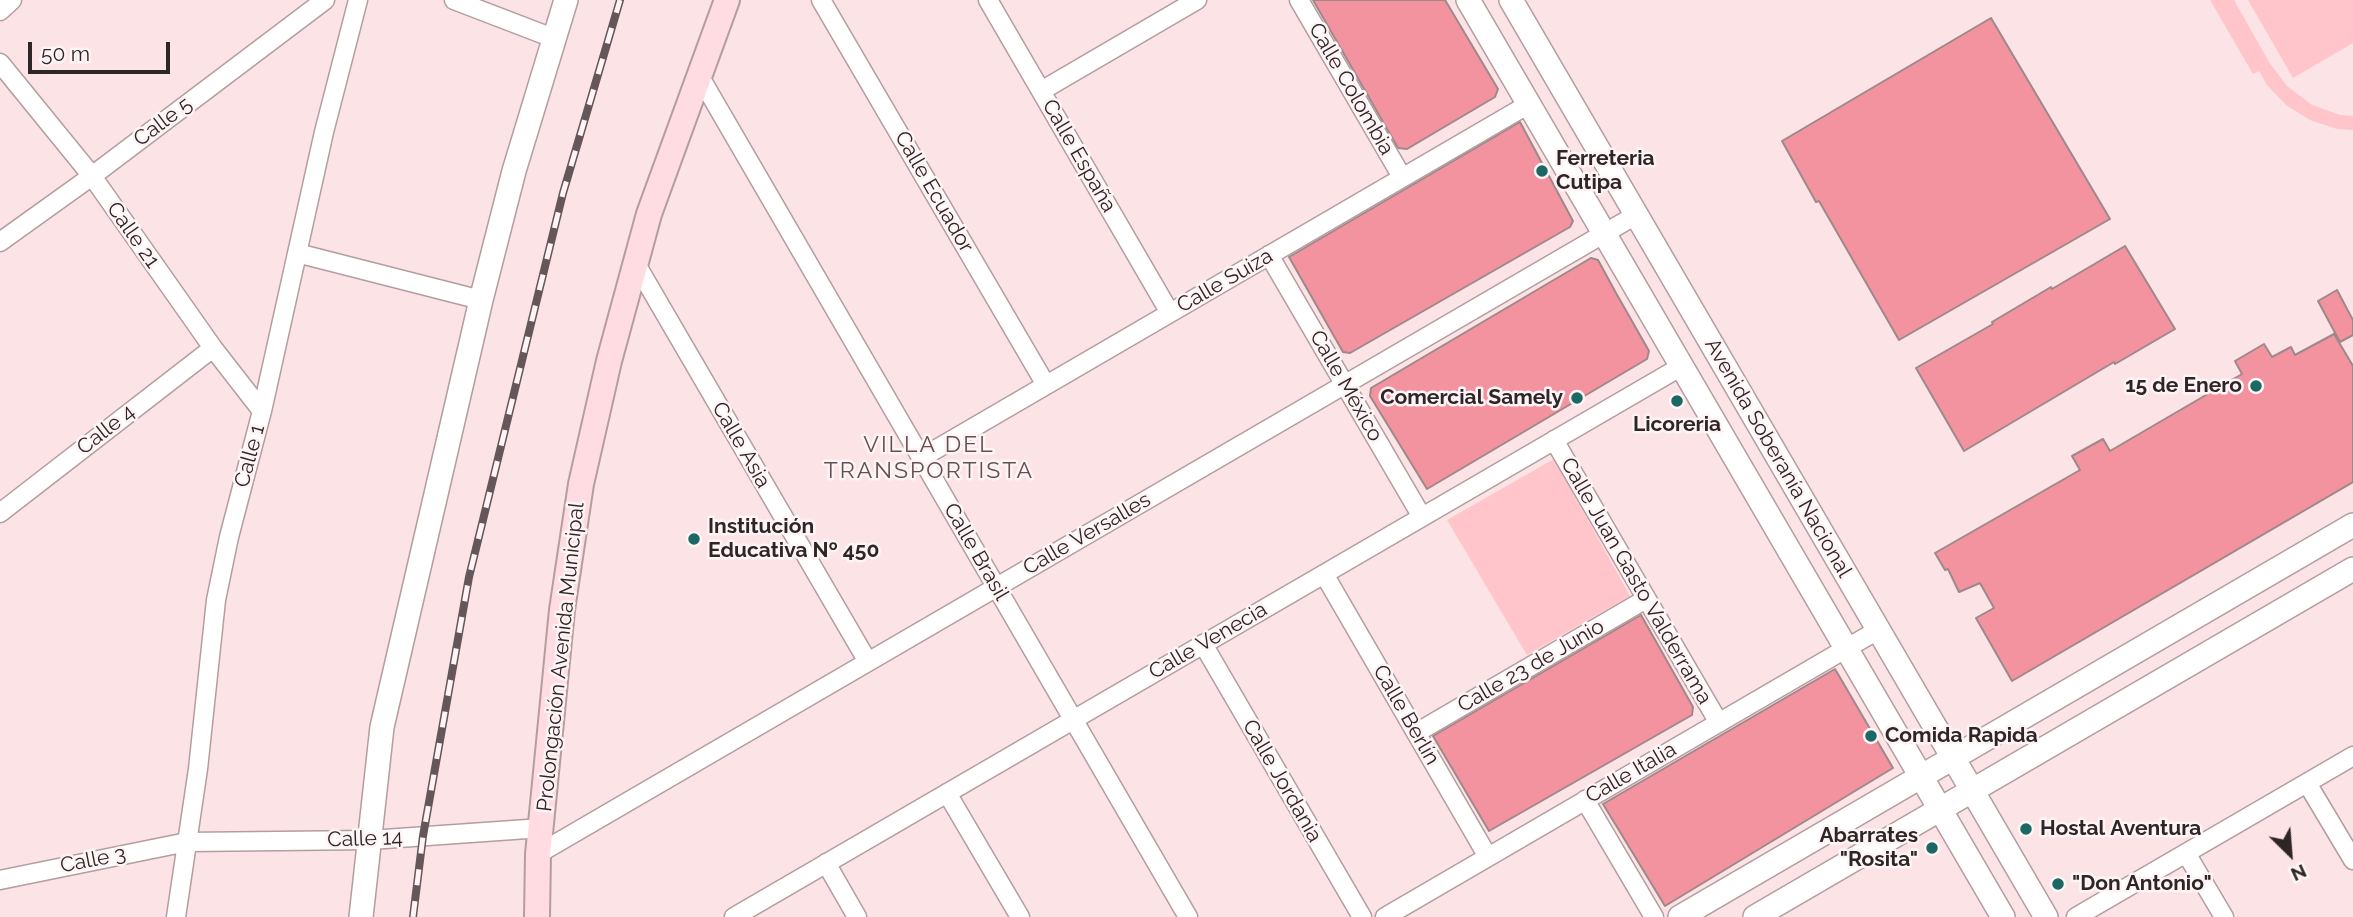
<!DOCTYPE html>
<html>
<head>
<meta charset="utf-8">
<style>
  body { margin:0 }
  #map { position:relative; width:2353px; height:917px; overflow:hidden; background:#fce3e5; font-family:Raleway,sans-serif }
  canvas { display:block }
  .north { position:absolute; left:2255px; top:819px; width:70px; height:70px; -webkit-text-stroke:5px #fef4f5; paint-order:stroke; rotate:155deg; font-size:19px; font-weight:700; line-height:28px; text-align:center; color:#2e2526 }
  .north::after { content:''; display:block; margin:auto; width:24px; height:32px; background:#2e2526; clip-path:polygon(50% 0,100% 100%,50% 72%,0 100%) }
  .scale { position:absolute; left:28px; top:42px; width:142px; height:32px; box-sizing:border-box; border:4px solid #2e2526; border-top:0; padding-left:9px; font-size:21px; line-height:24px; white-space:nowrap; color:#2e2526; -webkit-text-stroke:5px #fef4f5; paint-order:stroke }
</style>
</head>
<body>
<div id="map">
<canvas width="2353" height="917"></canvas>
<div class="north">N</div>
<div class="scale">50 m</div>
</div>
<script>
const ctx = document.querySelector('canvas').getContext('2d');
ctx.lineJoin = 'round';
function fillPath(path, color) {
  ctx.fillStyle = color;
  ctx.fill(path, 'evenodd');
}
function poly(rows) {
  const path = new Path2D();
  for (const r of rows) {
    path.moveTo(r[0], r[1]);
    for (let i = 2; i < r.length; i += 2) path.lineTo(r[i], r[i + 1]);
  }
  return path;
}
function stroke(path, color, width, dash) {
  ctx.strokeStyle = color;
  ctx.lineWidth = width;
  ctx.lineCap = dash ? 'butt' : 'round';
  ctx.setLineDash(dash || []);
  ctx.stroke(path);
}
function drawText(font, color, halo, rows, align = 'center') {
  ctx.font = font + ' Raleway,sans-serif';
  ctx.lineWidth = 5;
  ctx.setLineDash([]);
  ctx.textBaseline = 'middle';
  ctx.strokeStyle = halo;
  ctx.fillStyle = color;
  for (const [text, x, y, turn = 0] of rows) {
    ctx.save();
    ctx.translate(x, y);
    ctx.rotate((+turn || 0) * Math.PI / 180);
    ctx.textAlign = isNaN(turn) ? turn : align;
    if (halo) ctx.strokeText(text, 0, 0);
    ctx.fillText(text, 0, 0);
    ctx.restore();
  }
}
const green = poly([
  [2210,0,2234,0,2269,62,2287,86,2312,105,2340,115,2353,116,2353,130,2337,129,2310,120,2286,105,2267,85,2259,71,2253,74],
  [2248,0,2353,0,2353,43,2293,78],
  [1554,459,1630,596,1527,655,1447,520]
]);
const building = poly([
  [1313,0,1445,0,1498,89,1495,97,1407,149,1398,148,1313,0],
  [1991,18,2110,219,1899,340,1819,201,1816,202,1782,141,1991,18],
  [1520,122,1573,221,1570,227,1350,353,1343,352,1289,257,1520,122],
  [2125,246,2175,329,2115,364,2114,362,1964,451,1916,368,1993,324,1992,322,2051,287,2052,289,2125,246],
  [1591,258,1598,260,1616,293,1649,351,1647,359,1427,489,1370,396,1371,388,1591,258],
  [2337,290,2353,320,2353,335,2340,342,2318,301,2337,290],
  [2334,334,2353,366,2353,482,2012,681,1976,618,1994,608,1980,583,1959,592,1948,569,1945,570,1935,553,2080,470,2072,456,2103,439,2110,451,2242,374,2235,361,2264,344,2272,357,2291,347,2295,355,2334,334],
  [1641,615,1693,707,1692,715,1489,831,1433,736,1641,615],
  [1835,669,1893,768,1665,906,1603,804,1835,669]
]);
const minor = poly([
  [454,0,553,38],
  [821,0,1046,385],
  [988,0,1170,313],
  [1299,0,1402,177],
  [0,11,12,0],
  [0,63,92,176,213,348,262,411],
  [700,77,1188,917],
  [1041,91,1197,0],
  [0,242,92,176,325,0],
  [297,253,481,300],
  [1269,255,1422,517],
  [636,264,868,662],
  [1554,440,1719,723],
  [921,458,1529,104],
  [0,513,213,348],
  [1324,574,1488,857],
  [1203,644,1362,917],
  [1416,733,1646,599],
  [2307,783,2353,860],
  [947,793,1020,917],
  [1585,800,1654,917],
  [2186,853,2224,917],
  [538,854,1636,215],
  [826,863,857,917],
  [0,880,187,842,370,840,542,828],
  [176,917,198,769,216,600,229,537,262,411,324,132,358,0],
  [734,917,1682,366],
  [1385,917,1878,630],
  [2076,917,2353,756]
]);
const tertiary = poly([
  [1468,0,2003,917],
  [1511,0,2046,917],
  [361,917,382,727,481,300,514,171,566,0],
  [1680,917,2353,525],
  [1755,917,2353,569]
]);
const secondary = poly([
  [537,917,538,854,562,610,581,484,609,361,649,214,727,0]
]);
const rail = poly([
  [413,917,423,836,469,577,563,193,620,0]
]);
const markers = [
  [1542,171,7,"#1b6864"],
  [2256,386,7,"#1b6864"],
  [1577,398,7,"#1b6864"],
  [1677,401,7,"#1b6864"],
  [694,539,7,"#1b6864"],
  [1871,736,7,"#1b6864"],
  [2026,829,7,"#1b6864"],
  [1932,848,7,"#1b6864"],
  [2058,884,7,"#1b6864"]
];
const streetNames = [
  ["Calle Colombia",1351,89,60],
  ["Calle 5",163,122,-37],
  ["Calle España",1079,156,60],
  ["Calle Ecuador",934,192,60],
  ["Calle 21",133,235,55],
  ["Calle Suiza",1225,281,-30],
  ["Calle México",1346,386,60],
  ["Calle 4",106,430,-38],
  ["Calle Asia",741,445,60],
  ["Calle 1",250,456,-75],
  ["Avenida Soberanía Nacional",1778,458,60],
  ["Calle Versalles",1087,534,-30],
  ["Calle Brasil",976,552,60],
  ["Calle Juan Gasto Valderrama",1636,581,60],
  ["Calle Venecia",1208,641,-30],
  ["Prolongación Avenida Municipal",561,657,-84],
  ["Calle 23 de Junio",1531,666,-30],
  ["Calle Berlín",1406,715,60],
  ["Calle Italia",1631,773,-30],
  ["Calle Jordania",1282,781,60],
  ["Calle 14",365,839,-2],
  ["Calle 3",93,860,-11]
];
const poiNames = [
  ["Ferreteria",1556,159],
  ["Cutipa",1556,183],
  ["15 de Enero",2242,386,"right"],
  ["Comercial Samely",1563,398,"right"],
  ["Licoreria",1677,425,"center"],
  ["Institución",708,527],
  ["Educativa Nº 450",708,551],
  ["Comida Rapida",1885,736],
  ["Hostal Aventura",2040,829],
  ["Abarrates",1918,836,"right"],
  ["\"Rosita\"",1918,860,"right"],
  ["\"Don Antonio\"",2072,884]
];
const neighbourhoodNames = [
  ["VILLA DEL",929,445],
  ["TRANSPORTISTA",929,471]
];
fillPath(green, '#ffc5cb');
fillPath(building, '#f393a0');
stroke(building, '#9f888a', 2);
stroke(minor, '#b49d9f', 21);
stroke(tertiary, '#b49d9f', 26);
stroke(secondary, '#b49d9f', 28);
stroke(minor, '#fff', 18);
stroke(tertiary, '#fff', 23);
stroke(secondary, '#fedce1', 24);
stroke(rail, '#655759', 8);
stroke(rail, '#fef4f5', 5, [16]);
for (const [x, y, r, color] of markers) {
  const dot = new Path2D();
  dot.arc(x, y, r, 0, 2 * Math.PI);
  ctx.fillStyle = color;
  ctx.fill(dot);
  stroke(dot, '#fef4f5', 2.5);
}
drawText('21px', '#2e2526', '#fef4f5', streetNames);
drawText('bold 21px', '#2e2526', '#fef4f5', poiNames, 'left');
ctx.letterSpacing = '2px';
drawText('23px', '#645052', '#fef4f5', neighbourhoodNames);
ctx.letterSpacing = '0px';
</script>
</body>
</html>
